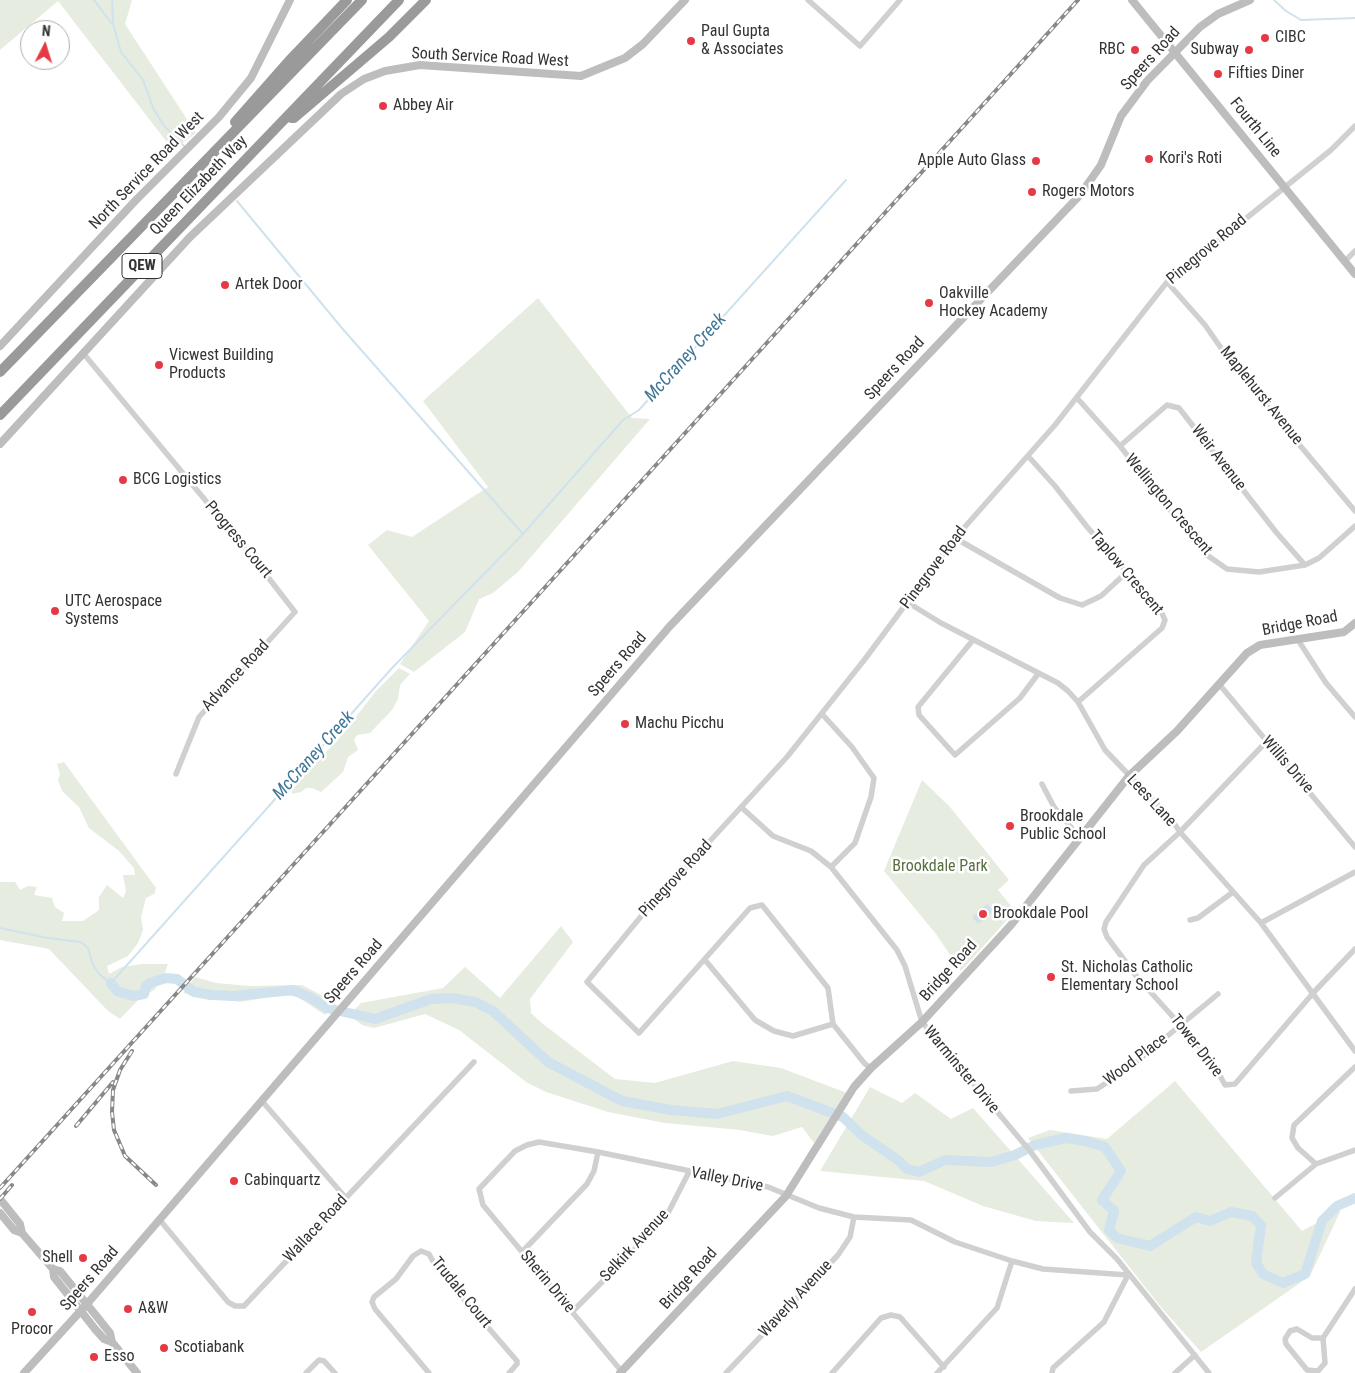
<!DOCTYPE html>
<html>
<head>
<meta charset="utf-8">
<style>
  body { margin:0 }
  #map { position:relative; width:1355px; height:1373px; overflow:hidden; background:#fff; font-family:"Roboto Condensed",sans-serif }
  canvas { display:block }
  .north { position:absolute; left:20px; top:20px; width:50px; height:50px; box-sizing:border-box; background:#fff; border:1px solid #adadad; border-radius:50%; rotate:5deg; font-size:14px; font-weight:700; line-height:20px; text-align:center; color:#333 }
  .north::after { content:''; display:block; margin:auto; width:18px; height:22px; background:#e63946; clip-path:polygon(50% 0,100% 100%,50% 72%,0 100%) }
</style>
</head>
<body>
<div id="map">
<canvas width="1355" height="1373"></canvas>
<div class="north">N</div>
</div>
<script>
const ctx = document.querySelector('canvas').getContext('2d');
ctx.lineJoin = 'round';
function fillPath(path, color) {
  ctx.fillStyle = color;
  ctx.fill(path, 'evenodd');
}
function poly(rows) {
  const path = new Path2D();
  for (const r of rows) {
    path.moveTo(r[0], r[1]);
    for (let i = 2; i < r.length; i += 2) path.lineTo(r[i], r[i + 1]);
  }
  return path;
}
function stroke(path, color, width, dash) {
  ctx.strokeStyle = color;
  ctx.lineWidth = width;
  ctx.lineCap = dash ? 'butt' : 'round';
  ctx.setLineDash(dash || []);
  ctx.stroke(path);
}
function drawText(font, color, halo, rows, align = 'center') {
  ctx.font = font + ' "Roboto Condensed",sans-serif';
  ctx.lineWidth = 5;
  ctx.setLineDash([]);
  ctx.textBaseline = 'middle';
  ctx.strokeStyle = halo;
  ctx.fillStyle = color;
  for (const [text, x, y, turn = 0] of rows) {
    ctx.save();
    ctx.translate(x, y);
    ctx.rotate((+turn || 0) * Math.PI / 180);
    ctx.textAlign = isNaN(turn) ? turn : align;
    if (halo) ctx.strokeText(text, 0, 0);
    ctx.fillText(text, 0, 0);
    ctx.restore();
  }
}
const green = poly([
  [0,0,132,0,125,24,196,133,173,150,58,1,0,50],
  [538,298,632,418,650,419,518,572,493,593,479,599,465,632,414,672,400,664,429,621,368,545,387,530,412,537,488,487,423,401],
  [399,668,410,674,400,685,398,699,392,710,370,733,357,735,354,740,358,750,348,757,343,772,321,792,312,788,306,788,301,792,292,794,292,790,310,768,337,741,376,691],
  [64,762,156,888,154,894,146,898,141,917,143,930,138,943,128,956,107,966,109,974,122,967,142,964,168,964,163,978,154,990,139,999,120,1019,108,1011,49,949,0,940,0,882,15,882,20,890,28,886,37,887,34,895,52,898,55,907,64,913,62,921,83,921,99,910,99,897,107,885,123,898,126,891,123,875,135,875,134,868,119,851,89,828,79,807,62,791,58,780,60,774,57,764],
  [922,780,950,807,1009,880,998,890,1015,911,961,971,936,934,884,871],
  [561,926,573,942,530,999,531,1013,543,1024,615,1079,655,1083,733,1061,781,1068,847,1093,814,1143,802,1127,773,1136,740,1130,665,1123,608,1112,546,1092,526,1082,459,1030,425,1014,374,1028,362,1025,349,1015,361,1003,443,988,465,967,500,998],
  [195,977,216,983,250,986,302,985,336,1003,325,1015,298,997,283,995,240,1002,217,998,209,1000,183,993],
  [1175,1081,1302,1231,1341,1210,1310,1276,1201,1352,1160,1306,1028,1138,1050,1130,1107,1139],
  [870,1087,902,1103,915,1093,951,1119,973,1108,1074,1223,1036,1221,983,1206,924,1181,820,1171]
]);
const water = poly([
  [987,904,994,911,978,924,972,917]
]);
const stream = poly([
  [94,0,112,24],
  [112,0,113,24,121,52,143,80,154,110,165,127,184,146],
  [1274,0,1286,11,1301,20,1355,18],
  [523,534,623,420,639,410,846,180],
  [0,928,48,938,81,942,88,948,93,965,100,975,111,983,393,667,523,534,341,327,237,201]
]);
const river = poly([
  [111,983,117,991,133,996,144,994,146,986,150,983,166,978,177,979,194,992,212,995,234,996,293,990,311,998,327,1008,375,1019,431,999,451,998,475,1002,493,1011,548,1062,622,1101,671,1110,717,1114,787,1096,843,1117,863,1136,898,1160,907,1169,919,1172,945,1160,991,1162,1015,1155,1035,1145,1066,1138,1085,1141,1105,1147,1121,1171,1102,1200,1114,1211,1109,1230,1117,1238,1150,1246,1196,1217,1210,1221,1231,1212,1252,1216,1261,1225,1256,1263,1263,1274,1283,1283,1305,1274,1322,1221,1337,1206,1355,1198]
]);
const street = poly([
  [808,0,860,46,900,0],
  [1346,260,1355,251],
  [1167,282,1205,325,1235,368,1355,511],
  [83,353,250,554,295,612,199,717,176,774],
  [1077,398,1120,446,1204,553,1227,569,1259,572,1305,565,1319,558,1355,526],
  [1120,446,1167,405,1179,408,1276,532,1305,565],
  [1028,456,1055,486,1088,528,1161,611,1165,620,1162,628,1078,702],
  [955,538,1060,598,1082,605,1101,596,1127,572],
  [907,602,941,623,1058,683,1068,691,1078,702,1105,750,1171,819,1180,832,1261,923,1355,1051],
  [973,640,918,707,919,715,955,755,1020,698,1038,674],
  [1298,640,1326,683,1355,717],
  [1219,684,1355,847],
  [822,714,852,747,874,778,871,797,855,843,831,867],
  [1266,742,1180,832,1144,865,1106,922,1104,929,1107,937,1137,977,1211,1059,1225,1085,1235,1084,1314,992,1355,949],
  [1042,784,1054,807,1080,838],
  [741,807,773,836,811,851,831,867,897,950,905,966,922,1022,1030,1151,1090,1232,1117,1259,1209,1373],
  [1190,920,1198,918,1233,892],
  [1261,923,1355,872],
  [705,960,755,1020,774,1031,793,1036,833,1024],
  [871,1068,865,1064,833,1024,828,988,762,905,750,908,639,1033,587,982,643,914,787,757,865,659,955,538,1055,425,1167,282,1331,150,1355,126],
  [1071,1091,1097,1089,1129,1068,1218,994],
  [262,1101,345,1197],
  [1316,1164,1298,1148,1292,1138,1294,1125,1355,1067],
  [1275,1198,1316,1164,1355,1150],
  [159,1219,228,1302,235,1306,244,1306,474,1062],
  [522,1252,587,1184,594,1171,598,1152],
  [572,1312,636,1248,668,1213,689,1172],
  [1323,1338,1312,1338,1297,1329,1290,1331,1285,1339,1286,1344,1307,1370,1318,1371,1325,1363,1323,1338,1355,1289],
  [306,1373,319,1360,324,1361,335,1373],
  [429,1373,375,1309,372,1302,374,1297,396,1279,413,1256,421,1251,429,1254,436,1267,517,1361,517,1364,509,1373],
  [623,1373,483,1205,479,1189,515,1151,527,1145,539,1142,598,1152,768,1187,819,1208,854,1217,911,1220,955,1242,1012,1261,1043,1269,1128,1275],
  [726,1373,838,1255,850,1237,854,1217],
  [832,1373,881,1318,891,1315,900,1317,944,1367],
  [937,1373,997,1308,1012,1261],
  [1052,1373,1053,1368,1104,1322,1128,1275],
  [1175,1373,1195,1355]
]);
const secondary = poly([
  [1132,0,1355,274],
  [0,346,136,200,219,117,251,78,290,0],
  [0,444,190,237,341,94,364,79,385,71,420,65,581,76,625,58,643,44,685,0],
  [0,1199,20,1224,22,1233,53,1269,60,1271,94,1313,110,1333,112,1342],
  [0,1213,14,1230,22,1233],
  [53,1269,54,1277,95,1329,104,1339,112,1342,137,1373],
  [24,1373,87,1304,670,626,1080,195,1101,165,1121,116,1147,81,1200,27,1218,14,1250,0],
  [620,1373,786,1196,854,1087,871,1068,922,1022,1011,925,1129,776,1177,731,1247,653,1260,645,1344,632,1355,623]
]);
const highway = poly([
  [291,118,294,118,389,37,426,0],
  [235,122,288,62,347,0],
  [0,372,362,0],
  [0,415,399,0]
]);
const rail = poly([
  [132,1051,120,1070,113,1090,112,1112,114,1130,125,1156,156,1185],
  [76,1126,113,1082],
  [0,1188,1078,0],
  [0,1199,12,1185]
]);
const markers = [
  [1265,38,5,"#e63946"],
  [691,41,5,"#e63946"],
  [1135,50,5,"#e63946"],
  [1249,50,5,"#e63946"],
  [1218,74,5,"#e63946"],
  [383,106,5,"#e63946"],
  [1149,159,5,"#e63946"],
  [1036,161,5,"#e63946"],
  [1032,192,5,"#e63946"],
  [225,285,5,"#e63946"],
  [929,303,5,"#e63946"],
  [159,365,5,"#e63946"],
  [123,480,5,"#e63946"],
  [55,611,5,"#e63946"],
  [625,724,5,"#e63946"],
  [1010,826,5,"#e63946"],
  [983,914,5,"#e63946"],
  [1051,977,5,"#e63946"],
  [234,1181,5,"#e63946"],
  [83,1258,5,"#e63946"],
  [128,1309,5,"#e63946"],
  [32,1312,5,"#e63946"],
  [164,1348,5,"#e63946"],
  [94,1357,5,"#e63946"]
];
const shields = [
  [142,266,40]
];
const shieldNames = [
  ["QEW",142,266]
];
const poiNames = [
  ["Paul Gupta",701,32],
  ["& Associates",701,50],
  ["CIBC",1275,38],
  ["RBC",1125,50,"right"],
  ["Subway",1239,50,"right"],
  ["Fifties Diner",1228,74],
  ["Abbey Air",393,106],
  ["Kori's Roti",1159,159],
  ["Apple Auto Glass",1026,161,"right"],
  ["Rogers Motors",1042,192],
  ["Artek Door",235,285],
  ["Oakville",939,294],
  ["Hockey Academy",939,312],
  ["Vicwest Building",169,356],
  ["Products",169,374],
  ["BCG Logistics",133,480],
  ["UTC Aerospace",65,602],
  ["Systems",65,620],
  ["Machu Picchu",635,724],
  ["Brookdale",1020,817],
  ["Public School",1020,835],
  ["Brookdale Pool",993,914],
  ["St. Nicholas Catholic",1061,968],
  ["Elementary School",1061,986],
  ["Cabinquartz",244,1181],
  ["Shell",73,1258,"right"],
  ["A&W",138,1309],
  ["Procor",32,1330,"center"],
  ["Scotiabank",174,1348],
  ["Esso",104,1357]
];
const streetNames = [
  ["South Service Road West",490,58,3],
  ["Speers Road",1151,59,-48],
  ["Fourth Line",1255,128,51],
  ["North Service Road West",147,171,-46],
  ["Queen Elizabeth Way",199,186,-46],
  ["Pinegrove Road",1207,250,-40],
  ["Speers Road",895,369,-47],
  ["Maplehurst Avenue",1261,396,51],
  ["Weir Avenue",1218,458,52],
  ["Wellington Crescent",1168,505,50],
  ["Progress Court",238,540,50],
  ["Pinegrove Road",934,568,-53],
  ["Taplow Crescent",1126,573,50],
  ["Bridge Road",1300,624,-11],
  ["Speers Road",618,665,-49],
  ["Advance Road",236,676,-47],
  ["Willis Drive",1287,765,49],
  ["Lees Lane",1151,801,47],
  ["Pinegrove Road",676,879,-47],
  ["Bridge Road",949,971,-48],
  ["Speers Road",354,972,-49],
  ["Tower Drive",1196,1046,52],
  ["Wood Place",1136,1060,-37],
  ["Warminster Drive",961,1070,50],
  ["Valley Drive",727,1180,11],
  ["Wallace Road",316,1229,-47],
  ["Selkirk Avenue",635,1246,-47],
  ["Speers Road",90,1279,-49],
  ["Bridge Road",689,1279,-48],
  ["Sherin Drive",547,1282,50],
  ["Trudale Court",461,1293,51],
  ["Waverly Avenue",796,1299,-47]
];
const parkNames = [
  ["Brookdale Park",940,867]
];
const waterNames = [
  ["McCraney Creek",686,358,-48],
  ["McCraney Creek",314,756,-48]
];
fillPath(green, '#e6ecdf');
fillPath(water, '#cfe2ee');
stroke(stream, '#cfe2ee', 2);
stroke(river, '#cfe2ee', 10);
stroke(street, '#d0d0d0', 5.5);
stroke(secondary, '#bdbdbd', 8);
stroke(highway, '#9a9a9a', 10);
stroke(rail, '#888', 4);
stroke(rail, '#fff', 2, [5.5]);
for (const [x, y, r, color] of markers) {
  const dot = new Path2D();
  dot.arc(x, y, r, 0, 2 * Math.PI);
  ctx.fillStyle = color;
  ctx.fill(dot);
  stroke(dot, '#fff', 2);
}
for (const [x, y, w] of shields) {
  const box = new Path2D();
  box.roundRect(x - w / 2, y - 12.5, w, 25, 4);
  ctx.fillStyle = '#fff';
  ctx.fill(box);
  stroke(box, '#333', 1);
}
drawText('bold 15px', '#333', null, shieldNames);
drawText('16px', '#333', '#fff', poiNames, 'left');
drawText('16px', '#333', '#fff', streetNames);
drawText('16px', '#56703f', '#fff', parkNames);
drawText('italic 18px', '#3f7597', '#fff', waterNames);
</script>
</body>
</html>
